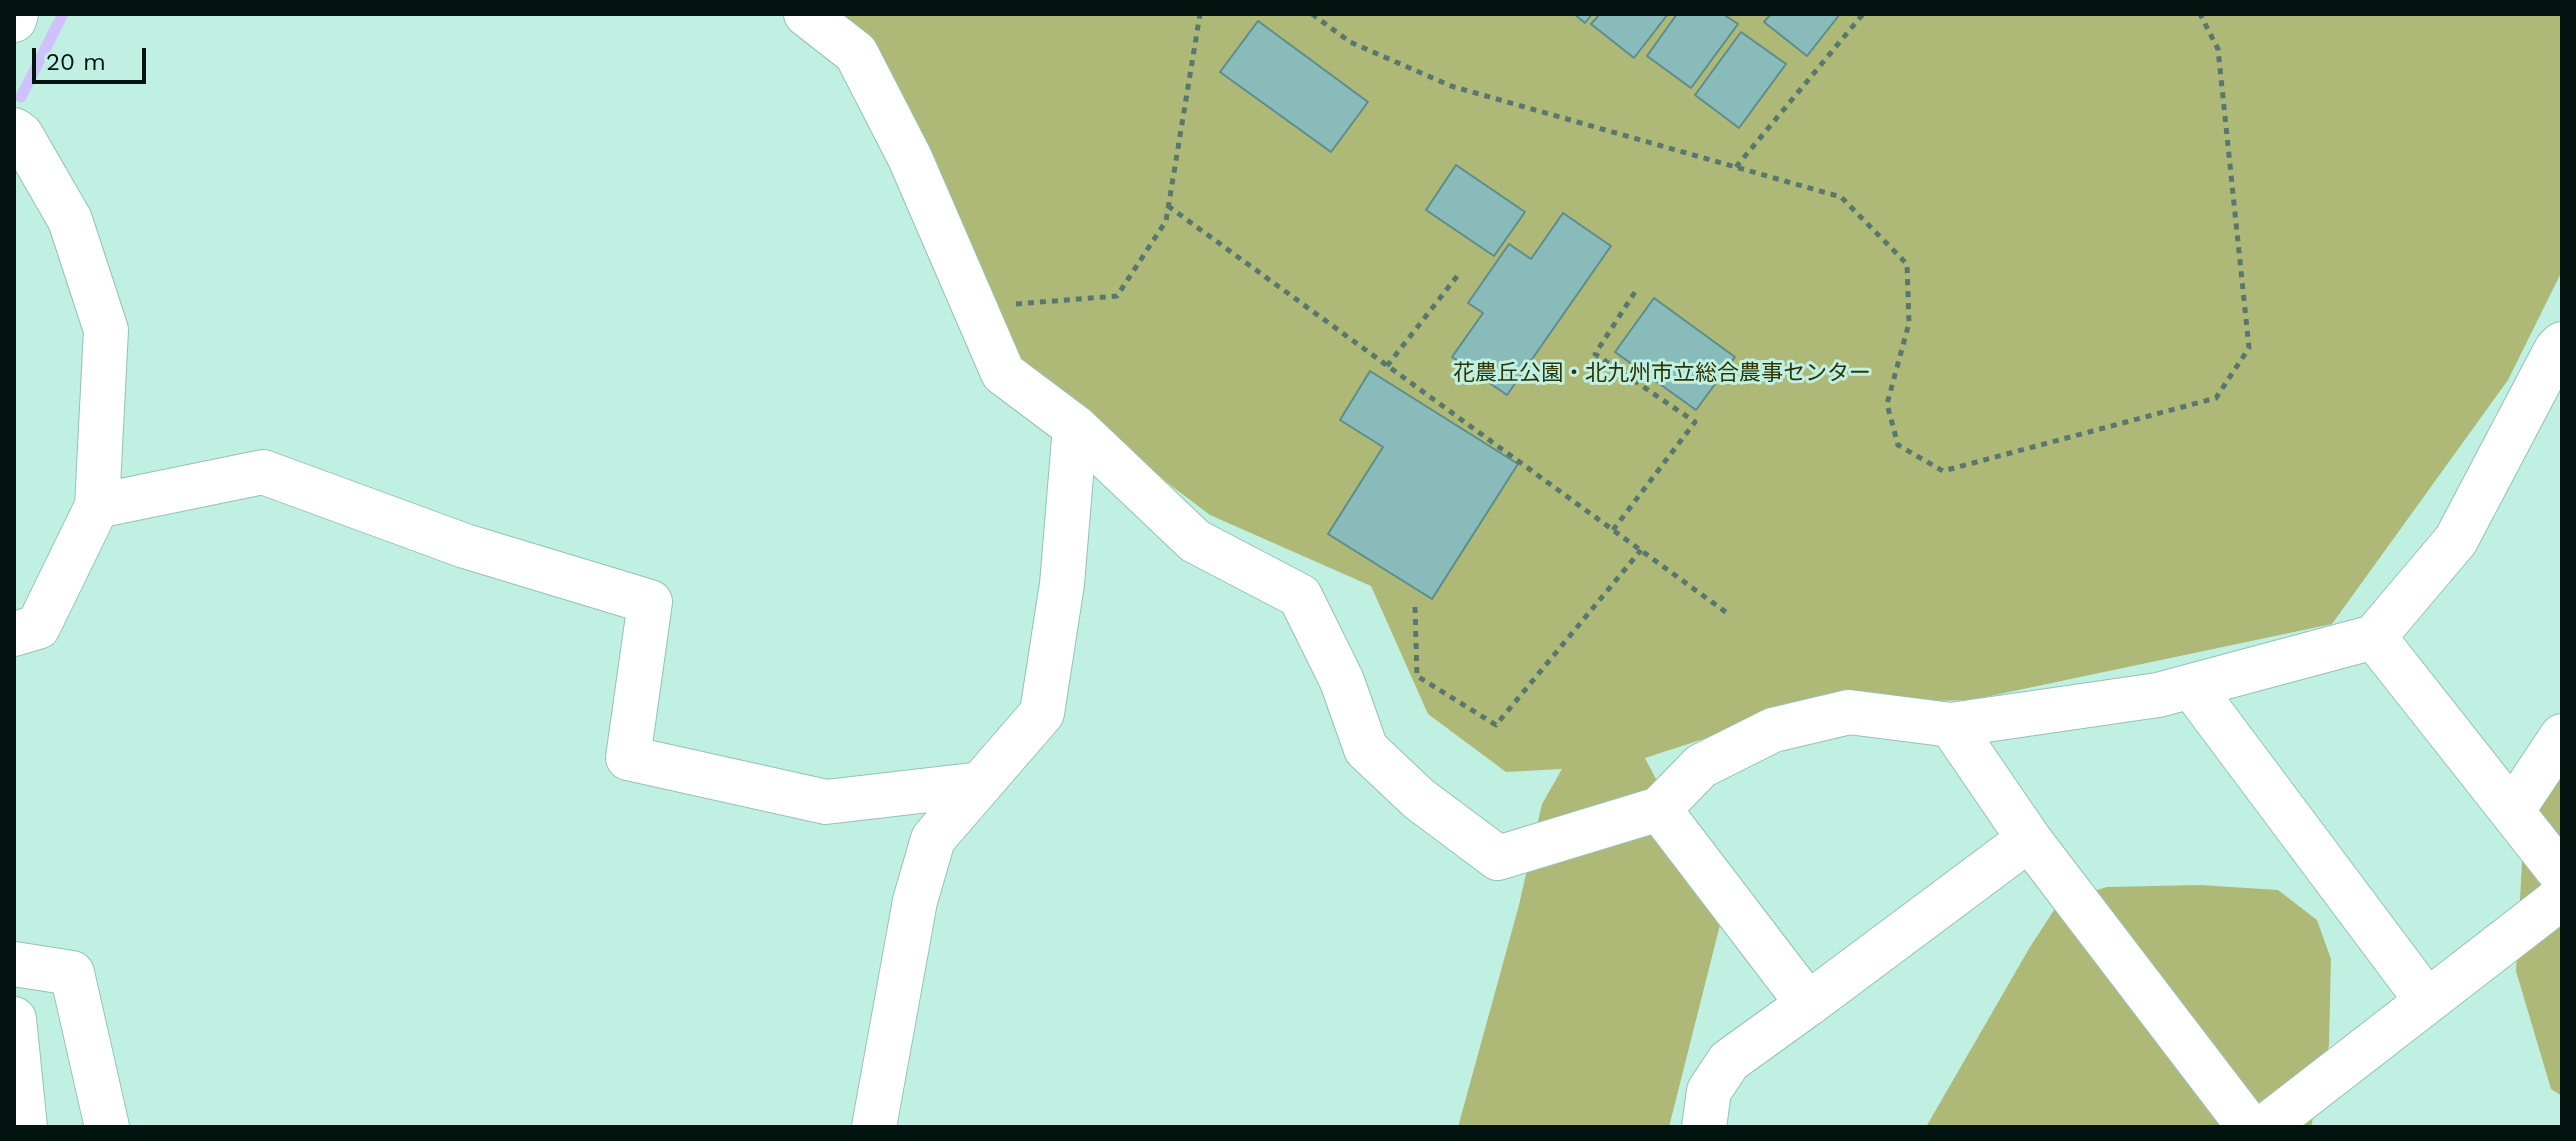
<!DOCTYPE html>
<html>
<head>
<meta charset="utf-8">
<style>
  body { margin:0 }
  #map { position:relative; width:2576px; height:1141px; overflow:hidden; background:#c0f0e2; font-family:"Work Sans",sans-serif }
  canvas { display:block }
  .frame { position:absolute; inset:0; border:16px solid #03130f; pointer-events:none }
  .scale { position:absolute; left:32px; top:48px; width:114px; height:36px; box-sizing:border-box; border:4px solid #03130f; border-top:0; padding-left:10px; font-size:24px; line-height:28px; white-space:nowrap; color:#03130f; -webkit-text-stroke:6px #c0f0e2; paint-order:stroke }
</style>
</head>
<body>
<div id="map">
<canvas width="2576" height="1141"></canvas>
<div class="frame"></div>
<div class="scale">20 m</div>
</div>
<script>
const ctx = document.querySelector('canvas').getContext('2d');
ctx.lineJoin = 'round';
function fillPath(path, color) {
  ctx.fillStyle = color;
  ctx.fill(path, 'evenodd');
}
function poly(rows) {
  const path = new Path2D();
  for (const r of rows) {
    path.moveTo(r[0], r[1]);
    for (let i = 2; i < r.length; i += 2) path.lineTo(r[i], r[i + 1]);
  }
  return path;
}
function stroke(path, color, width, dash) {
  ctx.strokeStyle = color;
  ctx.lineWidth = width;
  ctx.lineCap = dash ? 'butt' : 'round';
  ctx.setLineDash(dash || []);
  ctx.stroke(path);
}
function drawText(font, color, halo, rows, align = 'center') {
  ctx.font = font + ' "Work Sans","Noto Sans JP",sans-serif';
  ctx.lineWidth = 6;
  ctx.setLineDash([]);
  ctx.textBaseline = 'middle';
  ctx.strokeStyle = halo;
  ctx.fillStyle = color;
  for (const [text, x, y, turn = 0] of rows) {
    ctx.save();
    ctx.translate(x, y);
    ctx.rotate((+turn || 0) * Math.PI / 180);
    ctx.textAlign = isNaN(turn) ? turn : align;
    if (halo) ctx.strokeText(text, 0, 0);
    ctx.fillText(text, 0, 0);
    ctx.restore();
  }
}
const green = poly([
  [816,14,2562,14,2562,271,2508,380,2332,624,1971,700,1811,704,1645,758,1724,909,1669,1127,1458,1127,1519,905,1542,804,1562,769,1506,772,1428,714,1371,586,1210,515,1013,366],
  [2562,758,2562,1096,2551,1089,2516,971,2523,845],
  [2200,885,2278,890,2317,920,2331,959,2329,1045,2311,1127,1926,1127,2030,947,2060,901,2107,887]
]);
const stream = poly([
  [21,97,63,14]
]);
const building = poly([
  [1574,14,1592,14,1585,23,1574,14],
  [1600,14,1668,14,1634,58,1591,24,1600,14],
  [1677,14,1723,14,1738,24,1691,88,1647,56,1677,14],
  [1771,14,1840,14,1807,56,1764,22,1771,14],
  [1258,21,1368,102,1331,152,1220,72,1258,21],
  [1741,32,1786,64,1739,128,1695,95,1741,32],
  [1456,165,1525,212,1494,256,1426,210,1456,165],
  [1563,213,1611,246,1507,395,1452,357,1483,313,1468,303,1509,244,1531,259,1563,213],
  [1654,298,1735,357,1696,410,1615,352,1654,298],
  [1370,371,1518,464,1432,599,1328,534,1383,447,1340,420,1370,371]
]);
const path = poly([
  [1312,14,1350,42,1451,86,1841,197,1907,264,1909,323,1887,404,1898,445,1943,471,2216,398,2249,348,2218,49,2200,14],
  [1736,167,1863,14],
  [1168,206,1727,613],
  [1016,304,1117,296,1166,221,1200,14],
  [1387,366,1458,275],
  [1613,530,1695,422,1595,354,1635,292],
  [1415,607,1417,676,1496,725,1641,550]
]);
const minor = poly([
  [806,14,856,53,910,158,1003,373,1075,427,1195,541,1300,596,1342,681,1366,749,1419,799,1498,858,1659,809,1701,766,1773,730,1849,712,1951,725,2158,695,2374,637,2456,540,2556,350,2562,344],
  [14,20,16,14],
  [14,130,21,135,70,220,106,330,97,506,38,627,14,634],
  [97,506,263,472,465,546,650,602,628,758,826,802,981,784],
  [2374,637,2562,875],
  [2192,687,2427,1001],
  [1951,725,2029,839],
  [1659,809,1808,1004,2029,839,2249,1127],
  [2512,811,2562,736],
  [14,964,72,973,107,1127],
  [14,1019,25,1127],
  [874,1127,915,901,933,839,1042,713,1062,584,1075,427],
  [1704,1127,1709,1091,1729,1061,1808,1004],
  [2265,1127,2562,897]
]);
const parkNames = [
  ["花農丘公園・北九州市立総合農事センター",1662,374]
];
fillPath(green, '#afb977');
stroke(stream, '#cfc1fc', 11);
fillPath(building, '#8abbbb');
stroke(building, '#5c8d8c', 2);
stroke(minor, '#94c2b4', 46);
stroke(path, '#58776e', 5, [6, 6]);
stroke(minor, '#fff', 44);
drawText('22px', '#2f3403', '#c0f0e2', parkNames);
</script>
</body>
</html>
